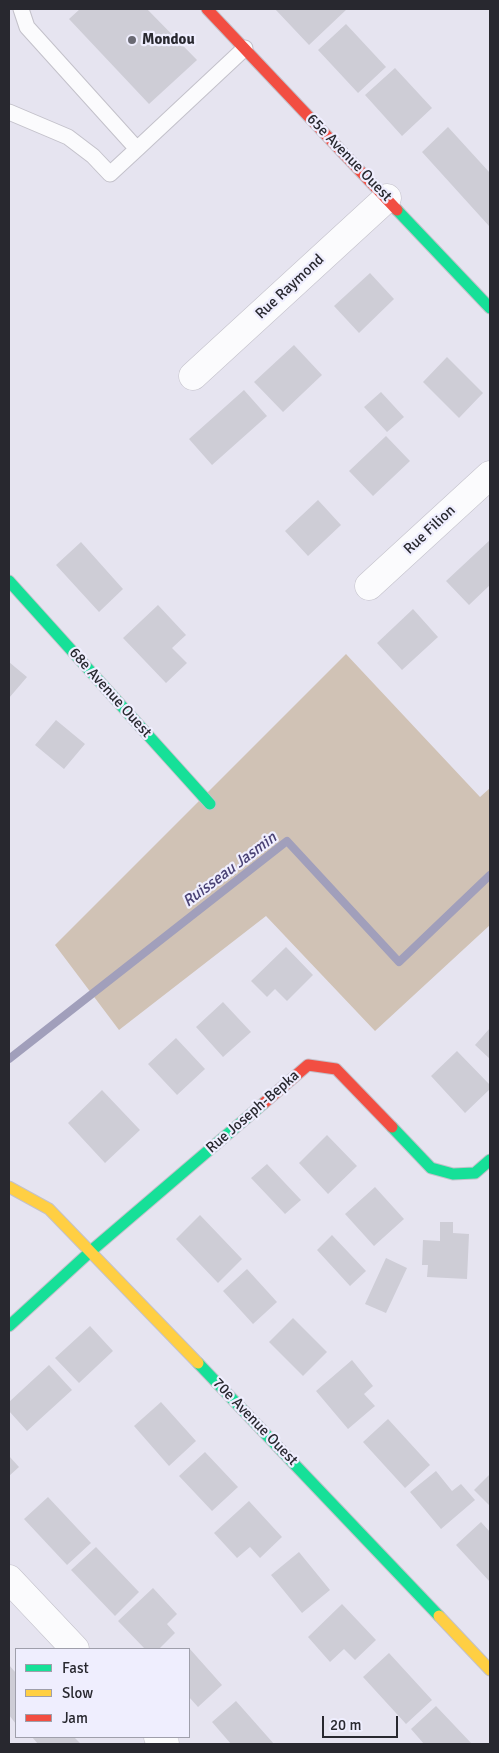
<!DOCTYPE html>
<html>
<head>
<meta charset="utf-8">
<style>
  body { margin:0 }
  #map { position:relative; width:499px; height:1753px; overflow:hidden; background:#e6e4f0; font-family:Signika,sans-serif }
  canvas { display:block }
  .frame { position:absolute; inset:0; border:10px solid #28282f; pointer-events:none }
  .legend { position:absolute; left:15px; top:1648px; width:175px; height:90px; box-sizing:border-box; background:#efeefe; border:1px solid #9f9fab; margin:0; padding:6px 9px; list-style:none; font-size:15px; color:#28282f }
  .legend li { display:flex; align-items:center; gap:10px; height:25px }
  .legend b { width:25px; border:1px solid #9f9fab }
  .scale { position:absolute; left:322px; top:1716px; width:76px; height:22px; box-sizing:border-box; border:2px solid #28282f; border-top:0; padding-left:6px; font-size:15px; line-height:18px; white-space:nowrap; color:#28282f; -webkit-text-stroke:4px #efeefe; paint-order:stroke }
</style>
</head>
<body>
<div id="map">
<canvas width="499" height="1753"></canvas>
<div class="frame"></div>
<ul class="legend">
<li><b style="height:6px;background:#16e098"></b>Fast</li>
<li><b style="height:6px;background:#ffcf43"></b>Slow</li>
<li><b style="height:6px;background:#f24e42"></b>Jam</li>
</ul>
<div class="scale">20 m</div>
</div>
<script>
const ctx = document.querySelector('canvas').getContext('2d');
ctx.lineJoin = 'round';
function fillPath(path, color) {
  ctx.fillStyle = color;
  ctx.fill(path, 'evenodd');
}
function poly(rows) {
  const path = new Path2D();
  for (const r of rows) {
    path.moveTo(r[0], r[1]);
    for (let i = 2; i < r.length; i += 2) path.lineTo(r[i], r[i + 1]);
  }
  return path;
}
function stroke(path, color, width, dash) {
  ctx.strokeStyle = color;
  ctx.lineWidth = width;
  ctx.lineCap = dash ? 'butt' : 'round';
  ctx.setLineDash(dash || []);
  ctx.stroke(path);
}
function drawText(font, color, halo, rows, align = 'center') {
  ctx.font = font + ' Signika,sans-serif';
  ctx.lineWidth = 4.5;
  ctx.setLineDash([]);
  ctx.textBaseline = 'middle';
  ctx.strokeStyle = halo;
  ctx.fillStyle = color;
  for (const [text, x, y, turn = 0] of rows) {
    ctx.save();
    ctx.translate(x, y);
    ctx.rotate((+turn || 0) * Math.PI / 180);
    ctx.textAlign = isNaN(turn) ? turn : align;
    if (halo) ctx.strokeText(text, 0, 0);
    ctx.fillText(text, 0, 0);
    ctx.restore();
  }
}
const forest = poly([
  [346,654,480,797,490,788,490,925,375,1031,266,916,119,1030,55,945]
]);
const stream = poly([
  [9,1059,287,841,399,962,490,875]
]);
const building = poly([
  [80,9,147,9,197,60,149,104,69,19],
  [275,9,347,9,309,45],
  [346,24,386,67,358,93,318,50],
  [395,68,432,108,402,136,365,95],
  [448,127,490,173,489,226,422,152],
  [370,273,394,299,359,333,334,306],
  [294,345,322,375,283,412,254,382],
  [447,357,483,393,459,418,423,382],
  [244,390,267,416,212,465,189,439],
  [381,392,404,417,387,432,364,407],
  [386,436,410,461,373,496,349,471],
  [318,500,341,525,308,556,285,531],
  [490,540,490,585,469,605,446,581],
  [81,542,123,589,99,612,56,565],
  [158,605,186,635,172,648,187,663,166,683,123,638],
  [413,609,438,637,402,670,377,643],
  [9,662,27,677,9,698],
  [56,720,85,744,64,769,35,745],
  [286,947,313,975,287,1001,275,989,267,997,251,981],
  [223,1002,251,1032,223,1057,196,1027],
  [490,1028,490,1059,475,1045],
  [176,1038,205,1069,177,1095,148,1064],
  [457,1051,490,1085,490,1089,465,1113,431,1076],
  [102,1090,140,1130,105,1163,68,1123],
  [327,1135,357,1166,328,1194,299,1163],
  [267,1164,301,1200,285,1214,251,1178],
  [375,1187,404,1219,374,1246,345,1214],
  [200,1215,242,1259,218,1283,176,1239],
  [440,1222,453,1222,453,1233,469,1234,467,1279,427,1277,428,1265,422,1265,423,1240,440,1241],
  [332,1235,366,1271,350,1286,317,1250],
  [386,1258,407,1268,386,1313,365,1304],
  [247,1269,277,1302,253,1324,223,1291],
  [293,1318,327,1352,303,1376,269,1342],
  [90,1326,113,1351,79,1383,55,1358],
  [352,1360,373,1386,364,1394,375,1406,348,1429,316,1391],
  [49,1365,72,1390,27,1431,9,1411,9,1402],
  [161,1402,196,1441,169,1466,134,1426],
  [388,1419,430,1465,405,1488,363,1442],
  [205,1452,238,1487,212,1511,179,1476],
  [9,1456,19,1467,9,1476],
  [436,1471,452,1491,461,1484,475,1500,441,1529,410,1492],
  [490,1474,490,1504,489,1505,474,1490],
  [48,1497,91,1543,67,1565,24,1519],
  [249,1501,282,1537,260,1558,250,1547,237,1558,214,1533],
  [481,1522,490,1532,490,1582,456,1545],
  [96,1547,139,1592,115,1616,71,1570],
  [299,1552,330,1590,302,1613,271,1575],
  [153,1588,177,1614,167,1624,175,1633,159,1649,145,1649,118,1621],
  [342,1604,376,1640,355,1660,344,1649,330,1662,308,1637],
  [189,1648,222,1685,198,1707,189,1697],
  [389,1653,432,1700,406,1724,363,1677],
  [9,1665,16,1673,16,1724,9,1715],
  [236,1701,274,1744,231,1744,212,1722],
  [436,1706,472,1744,424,1744,411,1729],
  [32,1737,74,1737,81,1744,38,1744]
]);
const lane = poly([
  [21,9,27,27,137,149,245,48],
  [9,112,68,137,93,156,110,174,137,149]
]);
const street = poly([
  [193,376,387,198],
  [369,586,490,475],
  [9,1579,75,1649],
  [158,1737,165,1744]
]);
const fast = poly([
  [397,210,490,308],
  [9,581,210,804],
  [392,1127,431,1168,453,1174,475,1173,490,1160],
  [9,1326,91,1251,264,1103],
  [198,1363,439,1616]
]);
const slow = poly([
  [9,1187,49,1209,198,1363],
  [439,1616,490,1670]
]);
const jam = poly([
  [207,9,397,210],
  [264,1103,308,1065,336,1069,392,1127]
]);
const markers = [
  [132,40,5,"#6a6a73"]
];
const poiNames = [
  ["Mondou",142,40]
];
const streetNames = [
  ["65e Avenue Ouest",349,158,46],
  ["Rue Raymond",290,287,-43],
  ["Rue Filion",430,530,-43],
  ["68e Avenue Ouest",110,693,48],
  ["Rue Joseph-Bepka",253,1112,-41],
  ["70e Avenue Ouest",255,1422,46]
];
const waterNames = [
  ["Ruisseau Jasmin",230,870,-37]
];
fillPath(forest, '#d0c2b5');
stroke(stream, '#a19fbb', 8);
fillPath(building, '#cecdd6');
stroke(lane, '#c3c1ca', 17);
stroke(street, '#c3c1ca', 29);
stroke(fast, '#c3c1ca', 13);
stroke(slow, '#c3c1ca', 13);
stroke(jam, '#c3c1ca', 13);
stroke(lane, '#fbfbfd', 15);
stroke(street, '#fbfbfd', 28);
stroke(fast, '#16e098', 11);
stroke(slow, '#ffcf43', 11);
stroke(jam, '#f24e42', 11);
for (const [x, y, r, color] of markers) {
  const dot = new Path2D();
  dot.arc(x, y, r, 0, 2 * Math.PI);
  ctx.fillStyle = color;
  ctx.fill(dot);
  stroke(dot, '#efeefe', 2);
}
drawText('bold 15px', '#28282f', '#efeefe', poiNames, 'left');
drawText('15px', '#28282f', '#efeefe', streetNames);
drawText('italic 16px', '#494174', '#efeefe', waterNames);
</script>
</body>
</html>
